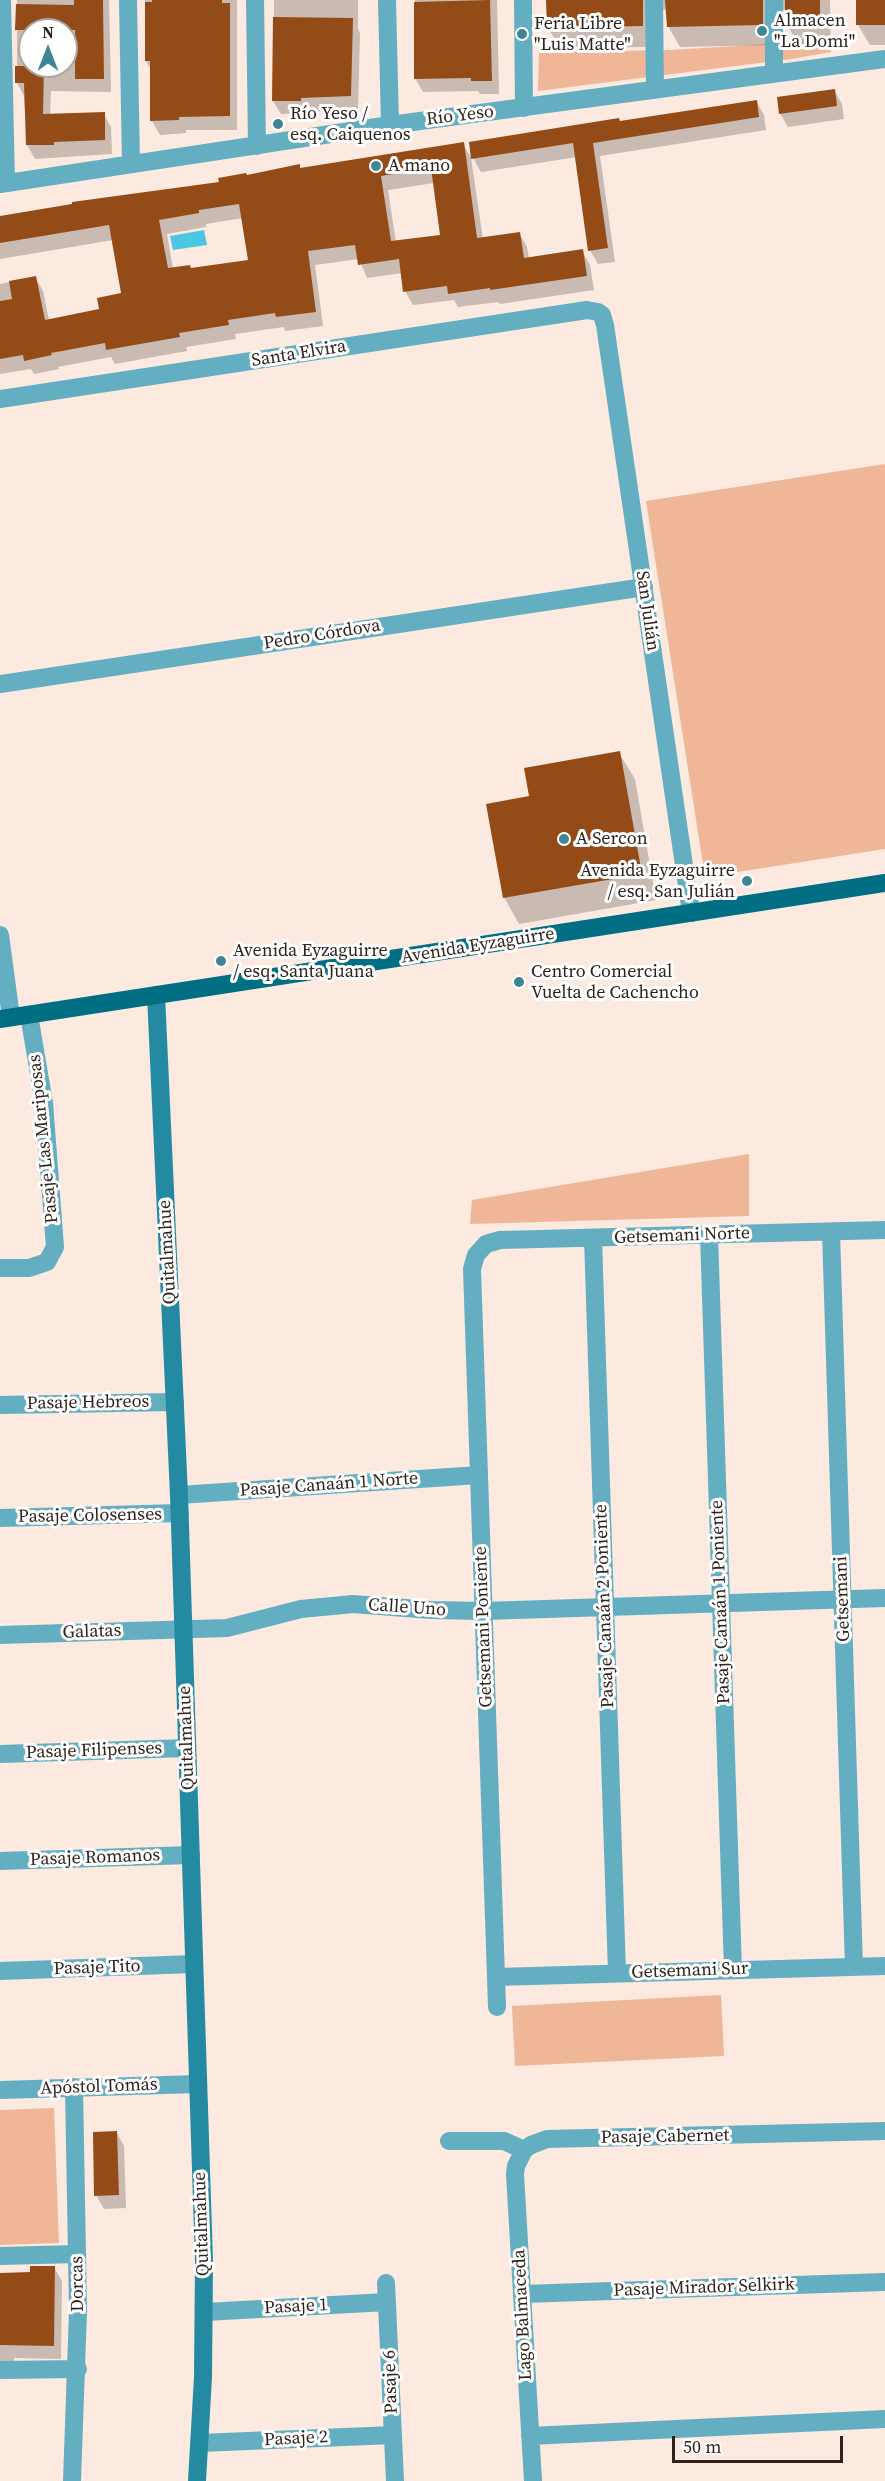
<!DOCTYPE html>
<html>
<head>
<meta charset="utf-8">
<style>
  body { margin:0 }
  #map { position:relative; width:885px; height:2481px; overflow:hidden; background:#fce9df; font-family:"Source Serif 4",serif }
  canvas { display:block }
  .north { position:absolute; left:18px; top:18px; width:60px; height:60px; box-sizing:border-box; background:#fff; border:2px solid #aca7a5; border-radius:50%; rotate:0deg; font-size:16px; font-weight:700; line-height:24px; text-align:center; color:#2f241d }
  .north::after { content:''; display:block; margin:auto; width:21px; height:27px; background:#418494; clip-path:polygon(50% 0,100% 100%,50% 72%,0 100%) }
  .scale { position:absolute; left:672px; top:2436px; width:171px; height:27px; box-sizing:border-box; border:3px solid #2f241d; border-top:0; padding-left:8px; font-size:18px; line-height:21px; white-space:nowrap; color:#2f241d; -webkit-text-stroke:4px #fff; paint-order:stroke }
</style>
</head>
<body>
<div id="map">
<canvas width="885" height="2481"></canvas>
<div class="north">N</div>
<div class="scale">50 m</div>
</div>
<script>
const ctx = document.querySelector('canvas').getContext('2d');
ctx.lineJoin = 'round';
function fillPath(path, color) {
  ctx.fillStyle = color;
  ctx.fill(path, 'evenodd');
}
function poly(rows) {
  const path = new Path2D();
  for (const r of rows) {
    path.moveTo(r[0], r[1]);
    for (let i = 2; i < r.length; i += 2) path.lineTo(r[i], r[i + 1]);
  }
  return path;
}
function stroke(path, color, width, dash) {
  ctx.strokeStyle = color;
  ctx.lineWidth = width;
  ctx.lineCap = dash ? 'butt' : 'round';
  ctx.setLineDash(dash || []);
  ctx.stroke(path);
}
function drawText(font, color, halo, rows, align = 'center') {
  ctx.font = font + ' "Source Serif 4",serif';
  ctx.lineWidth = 6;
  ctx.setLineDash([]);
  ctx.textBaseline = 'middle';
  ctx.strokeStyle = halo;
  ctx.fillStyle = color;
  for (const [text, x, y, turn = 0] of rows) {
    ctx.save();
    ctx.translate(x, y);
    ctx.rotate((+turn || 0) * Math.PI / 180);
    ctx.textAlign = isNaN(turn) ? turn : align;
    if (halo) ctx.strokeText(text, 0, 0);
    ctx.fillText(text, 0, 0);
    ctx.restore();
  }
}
const green = poly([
  [829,40,831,52,791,59,538,91,539,52,672,50],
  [885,464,885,849,705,877,646,501],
  [749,1154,749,1216,470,1224,472,1200],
  [721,1995,724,2056,515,2066,512,2006],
  [54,2108,59,2243,0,2245,0,2110]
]);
const water = poly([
  [204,230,207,245,173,250,170,236]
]);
const shadow = poly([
  [17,0,109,0,111,92,51,91,50,115,103,113,111,127,112,154,35,159,27,145,24,96,17,83],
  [30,30,66,30,66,66,30,66],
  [145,0,237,0,237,130,186,130,186,133,160,135,152,121,151,70,146,61],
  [274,0,358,0,358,29,360,33,358,109,281,114,273,101],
  [415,0,497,0,499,94,480,94,478,91,423,92,415,78],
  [548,0,830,0,831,46,799,45,787,25,786,8,775,16,774,45,680,47,668,26,667,9,660,10,654,47,560,48,548,28],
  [858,0,885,0,885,45,870,45,858,25],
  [834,90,842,104,844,119,788,127,780,113],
  [756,101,764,115,766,130,600,156,615,262,598,264,590,250,577,157,481,172,473,158],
  [463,144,471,158,483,239,519,233,527,247,529,259,582,251,590,265,594,290,500,304,498,302,458,307,454,300,413,305,405,291,402,273,367,278,359,259,315,265,323,326,285,331,284,327,235,334,236,339,186,347,187,351,115,364,111,357,58,367,59,369,34,374,31,369,0,374,0,284,35,277,43,291,49,320,101,310,123,295,113,240,0,259,0,217,220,183,299,166,301,169],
  [434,183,442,236,396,242,388,190],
  [243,218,250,261,192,270,173,269,167,234,206,227,206,224],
  [619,753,635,779,656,900,519,924,504,897,531,797],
  [117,2133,124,2146,126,2208,104,2209,96,2195],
  [54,2267,62,2281,61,2359,14,2358,14,2361,0,2361,0,2274,31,2273]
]);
const building = poly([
  [74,0,103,0,104,79,75,79,75,30,15,30,16,4,74,5],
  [152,0,222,0,222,3,230,3,230,116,179,117,179,120,150,121,150,61,145,61,145,2,152,2],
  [490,0,492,81,471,81,471,78,414,79,414,2],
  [546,0,643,0,643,26,547,28],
  [665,0,763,0,763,25,667,27],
  [785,0,820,0,820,26,785,25],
  [856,0,885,0,885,25,856,25],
  [273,17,353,18,351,96,301,98,301,101,272,101],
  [15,66,44,66,43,114,105,112,105,140,54,142,54,145,26,145,24,83,15,83],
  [835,89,837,106,779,114,777,97],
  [757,100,759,117,593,143,608,248,588,251,573,143,471,159,469,142,619,118,620,121],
  [464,142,477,238,520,232,524,258,583,249,587,276,490,290,490,288,448,294,447,286,403,292,399,259,358,265,355,245,308,251,316,312,276,317,275,313,228,320,229,325,179,333,180,337,106,350,105,343,51,353,52,355,24,361,23,355,0,359,0,301,12,299,9,281,36,276,45,320,99,309,97,298,121,293,109,225,0,243,0,216,72,204,72,202,219,182,218,178,246,173,247,175,300,164,300,168],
  [431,168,440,235,391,241,381,176],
  [239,204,248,260,191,268,190,265,168,268,159,220,199,213,199,210],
  [620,751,642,874,503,898,486,804,529,796,524,768],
  [117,2131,119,2195,94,2196,93,2132],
  [30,2266,55,2266,54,2346,0,2345,0,2273,30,2272]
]);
const street = poly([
  [2,0,6,183],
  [128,0,131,164],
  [255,0,257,146],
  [387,0,390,125],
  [523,0,524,108],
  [654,0,655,90],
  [774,0,774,74],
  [0,184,390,125,885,59],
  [0,399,587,310,598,312,602,315,605,325,691,913],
  [0,684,644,587],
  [0,935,11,1017],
  [831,1232,854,1967],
  [709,1235,733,1970],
  [593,1238,617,1973],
  [0,1268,29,1268,47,1262,55,1247,44,1103,29,1015],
  [0,1405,175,1402],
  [179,1495,479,1475],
  [0,1518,180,1513],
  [0,1635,227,1628,301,1609,353,1604,431,1610,484,1611,885,1598],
  [0,1754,187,1748],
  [0,1861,191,1855],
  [0,1971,194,1964],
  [496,1977,885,1966],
  [497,2007,472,1269,476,1255,486,1244,500,1240,885,1230],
  [0,2090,198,2084],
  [449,2141,504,2141,524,2150],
  [0,2256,77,2254],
  [386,2283,395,2481],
  [522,2294,885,2282],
  [205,2312,387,2302],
  [0,2370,78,2369],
  [530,2436,885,2419],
  [200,2443,393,2435],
  [72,2481,78,2311,74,2087],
  [533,2481,515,2174,516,2166,524,2150,531,2145,547,2139,885,2131]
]);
const secondary = poly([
  [156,995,179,1495,204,2261,203,2377,197,2481]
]);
const primary = poly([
  [0,1019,885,883]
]);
const markers = [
  [762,31,6,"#418494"],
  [522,34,6,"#418494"],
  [278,124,6,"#418494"],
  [376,166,6,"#418494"],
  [564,839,6,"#418494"],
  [747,881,6,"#418494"],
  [221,961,6,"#418494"],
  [519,982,6,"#418494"]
];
const poiNames = [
  ["Almacen",774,21],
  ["\"La Domi\"",774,42],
  ["Feria Libre",534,24],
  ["\"Luis Matte\"",534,45],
  ["Río Yeso /",290,114],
  ["esq. Caiquenos",290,135],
  ["A mano",388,166],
  ["A Sercon",576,839],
  ["Avenida Eyzaguirre",735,871,"right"],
  ["/ esq. San Julián",735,892,"right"],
  ["Avenida Eyzaguirre",233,951],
  ["/ esq. Santa Juana",233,972],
  ["Centro Comercial",531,972],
  ["Vuelta de Cachencho",531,993]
];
const streetNames = [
  ["Río Yeso",460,116,-7],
  ["Santa Elvira",299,354,-9],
  ["San Julián",647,611,82],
  ["Pedro Córdova",322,635,-9],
  ["Avenida Eyzaguirre",478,946,-9],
  ["Pasaje Las Mariposas",44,1139,-96],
  ["Getsemani Norte",682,1236,-2],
  ["Quitalmahue",168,1252,-93],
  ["Pasaje Hebreos",88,1403,-1],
  ["Pasaje Canaán 1 Norte",329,1485,-4],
  ["Pasaje Colosenses",90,1516,-1],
  ["Getsemani",843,1599,-92],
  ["Pasaje Canaán 1 Poniente",721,1602,-92],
  ["Pasaje Canaán 2 Poniente",605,1606,-92],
  ["Calle Uno",407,1608,4],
  ["Getsemani Poniente",484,1627,-92],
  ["Galatas",92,1632,-2],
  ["Quitalmahue",187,1738,-92],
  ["Pasaje Filipenses",94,1751,-2],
  ["Pasaje Romanos",95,1858,-2],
  ["Pasaje Tito",97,1968,-2],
  ["Getsemani Sur",690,1971,-2],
  ["Apóstol Tomás",99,2087,-2],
  ["Pasaje Cabernet",665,2137,-1],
  ["Quitalmahue",202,2224,-92],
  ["Dorcas",78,2284,-91],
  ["Pasaje Mirador Selkirk",704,2288,-2],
  ["Pasaje 1",296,2307,-3],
  ["Lago Balmaceda",523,2315,-93],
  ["Pasaje 6",391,2382,-92],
  ["Pasaje 2",296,2439,-3]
];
fillPath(green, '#efb797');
fillPath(water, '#4bc7e4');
fillPath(shadow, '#0003');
fillPath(building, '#934b18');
stroke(street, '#64aec1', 18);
stroke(secondary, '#238aa1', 18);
stroke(primary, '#006f83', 18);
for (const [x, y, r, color] of markers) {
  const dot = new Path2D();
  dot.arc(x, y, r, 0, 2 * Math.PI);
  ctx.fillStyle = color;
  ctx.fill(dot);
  stroke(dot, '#fff', 2);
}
drawText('18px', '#2f241d', '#fff', poiNames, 'left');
drawText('18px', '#2f241d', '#fff', streetNames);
</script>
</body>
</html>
